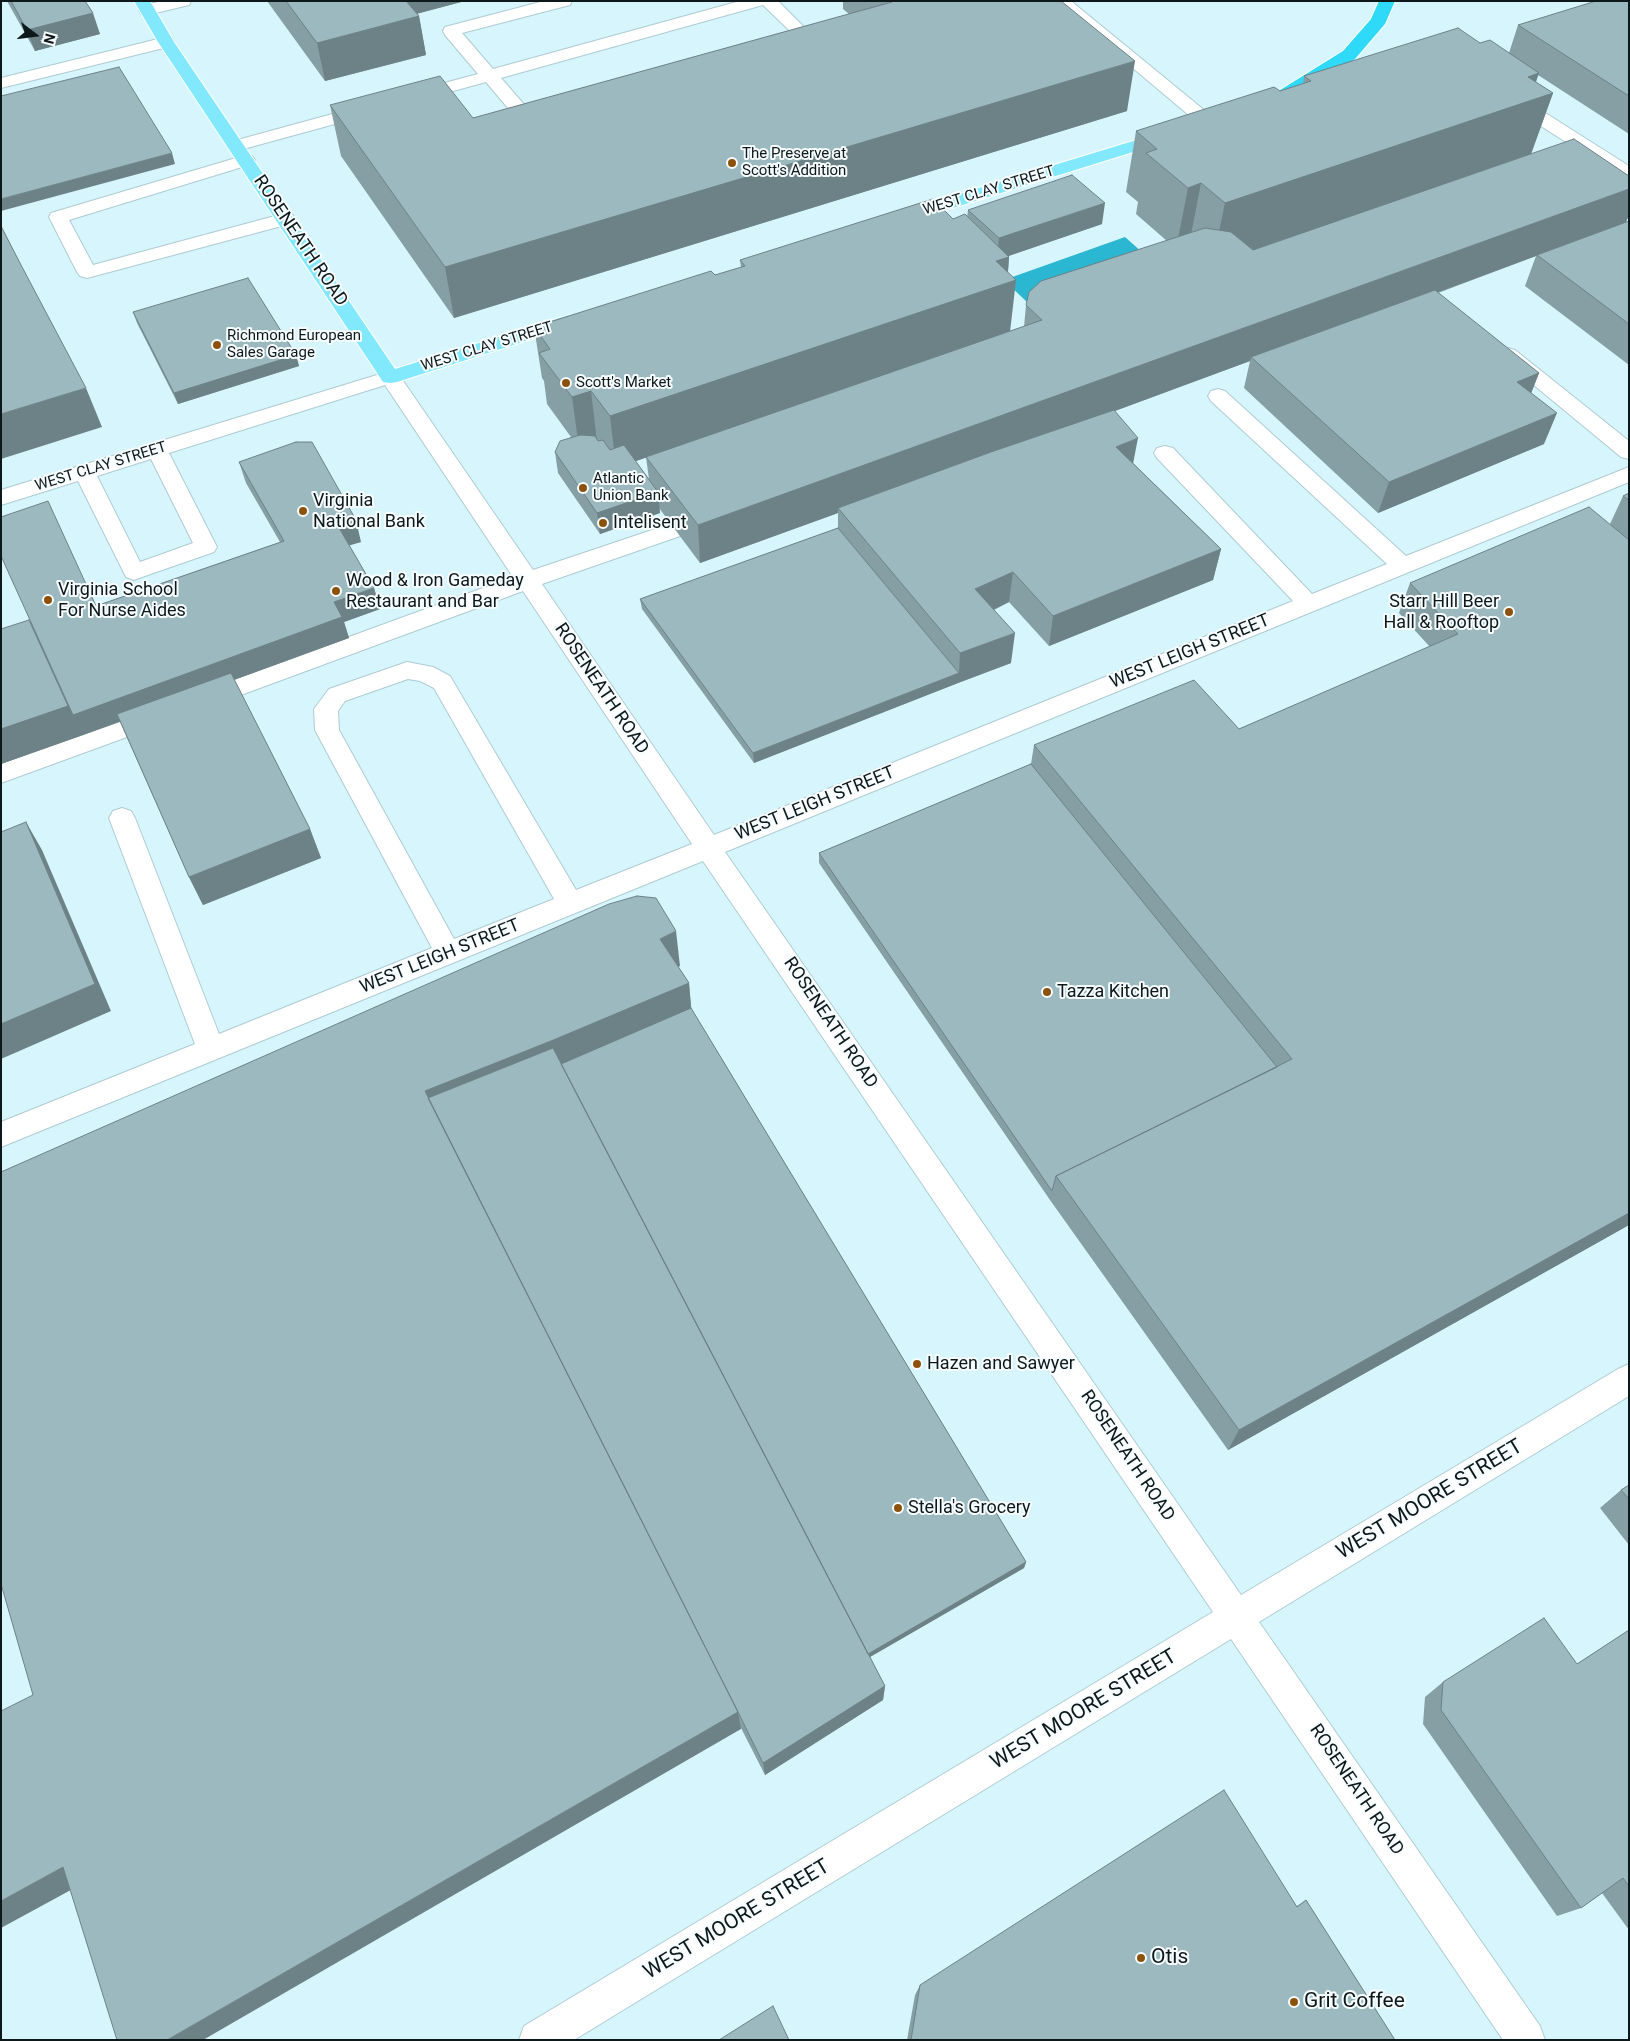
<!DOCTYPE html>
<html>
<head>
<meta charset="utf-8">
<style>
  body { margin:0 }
  #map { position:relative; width:1630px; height:2041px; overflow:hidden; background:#d7f5fd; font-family:Roboto,sans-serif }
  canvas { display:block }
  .frame { position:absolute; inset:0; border:2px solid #0d181b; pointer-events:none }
  .north { position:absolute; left:10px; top:10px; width:50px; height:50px; -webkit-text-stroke:4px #f7fdff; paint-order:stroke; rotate:105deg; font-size:14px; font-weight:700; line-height:20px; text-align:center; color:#0d181b }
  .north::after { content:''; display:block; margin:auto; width:18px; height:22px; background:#0d181b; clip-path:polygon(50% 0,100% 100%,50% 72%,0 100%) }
</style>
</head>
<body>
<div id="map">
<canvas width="1630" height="2041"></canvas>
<div class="frame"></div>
<div class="north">N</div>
</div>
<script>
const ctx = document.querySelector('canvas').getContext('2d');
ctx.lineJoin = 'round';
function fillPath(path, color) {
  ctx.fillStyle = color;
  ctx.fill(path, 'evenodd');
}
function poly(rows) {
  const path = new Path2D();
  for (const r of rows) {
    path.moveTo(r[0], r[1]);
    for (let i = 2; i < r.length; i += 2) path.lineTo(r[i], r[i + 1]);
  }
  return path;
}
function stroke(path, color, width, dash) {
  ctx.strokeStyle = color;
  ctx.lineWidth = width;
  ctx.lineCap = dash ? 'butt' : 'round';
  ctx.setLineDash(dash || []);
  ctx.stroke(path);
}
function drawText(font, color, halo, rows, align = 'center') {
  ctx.font = font + ' Roboto,sans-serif';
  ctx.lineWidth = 4;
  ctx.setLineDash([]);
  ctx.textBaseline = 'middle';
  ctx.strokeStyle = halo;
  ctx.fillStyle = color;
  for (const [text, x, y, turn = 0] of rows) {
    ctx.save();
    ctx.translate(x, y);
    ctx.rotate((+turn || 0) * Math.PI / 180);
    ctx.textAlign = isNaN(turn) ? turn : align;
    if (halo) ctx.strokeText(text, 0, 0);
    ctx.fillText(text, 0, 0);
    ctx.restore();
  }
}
const water = poly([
  [1125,237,1152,261,1030,305,1004,280]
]);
const minor = poly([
  [162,1,191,1,189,5,147,15,141,14,139,10,141,6,162,1],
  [544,1,572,1,570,5,462,33,493,69,740,1,778,1,813,36,811,40,785,48,773,48,770,44,773,40,793,34,763,5,501,78,528,109,546,105,552,106,555,110,552,114,524,121,518,120,486,82,413,102,407,101,404,97,407,93,478,74,445,35,443,31,445,27,544,1],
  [1053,1,1071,1,1215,119,1218,123,1215,127,1209,128,1203,127,1053,1],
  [166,37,172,38,174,42,172,46,1,88,1,78,166,37],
  [1511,94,1517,95,1629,166,1629,179,1622,178,1505,103,1502,99,1505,95,1511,94],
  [369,104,375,105,378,109,375,113,236,151,230,150,227,146,230,142,369,104],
  [246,155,252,156,255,160,252,164,69,220,93,265,286,213,293,215,295,219,293,223,87,278,80,276,77,272,49,217,51,213,246,155],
  [1508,348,1515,350,1629,441,1629,459,1621,457,1501,358,1498,354,1501,350,1508,348],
  [390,371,397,372,533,570,667,525,675,523,683,525,686,530,683,535,542,584,714,835,1293,601,1157,458,1154,453,1157,448,1165,446,1173,448,1312,594,1387,564,1211,401,1208,396,1211,391,1218,389,1225,391,1406,556,1629,467,1629,482,725,852,1241,1595,1618,1369,1629,1364,1629,1396,1259,1622,1540,2026,1545,2040,1503,2040,1231,1639,574,2040,519,2040,524,2026,1213,1612,703,861,1,1147,1,1122,195,1044,109,818,113,811,122,808,131,811,135,818,219,1034,432,948,315,730,314,709,329,689,407,662,433,667,450,676,576,890,692,844,523,591,211,706,202,709,193,706,190,700,193,694,513,577,385,385,169,453,217,547,214,552,142,577,134,580,126,577,78,481,1,505,1,490,390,371],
  [151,459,193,543,140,562,97,476,151,459],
  [408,679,420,681,434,688,554,899,454,939,339,730,338,711,345,701,408,679],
  [159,707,168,710,171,716,168,722,1,783,1,764,159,707]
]);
const major = poly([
  [134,1,150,1,174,42,395,369,569,315,576,317,579,321,576,325,397,382,390,383,383,382,158,42,134,1],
  [1169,130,1175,131,1178,135,1175,139,911,221,904,223,897,221,895,217,897,213,1169,130]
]);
const highway = poly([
  [1379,1,1395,1,1385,24,1355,59,1276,108,1270,109,1264,108,1261,104,1264,100,1343,51,1371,19,1379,1]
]);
const wall = poly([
  [7,1,85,1,100,34,35,51],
  [267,1,465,1,416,14,419,16,426,55,325,81],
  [843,1,1061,1,1127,111,454,318,341,156,330,105,473,118,849,14,843,9],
  [1629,1,1629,134,1538,75,1536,82,1553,93,1531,154,1629,189,1629,215,1626,222,1629,221,1629,365,1525,286,1536,256,1438,293,1539,373,1531,393,1544,444,1378,513,1244,388,1250,361,1115,411,1133,463,1221,549,1213,580,1049,646,1009,602,994,610,1011,663,958,683,754,763,642,609,640,599,838,528,838,513,700,563,659,508,660,513,600,534,558,473,555,452,571,437,547,404,544,381,542,378,534,327,715,275,741,267,740,260,953,219,967,217,968,210,1102,224,1008,256,1009,257,1008,273,1010,331,1024,327,1026,305,1167,241,1136,214,1138,202,1126,192,1136,131,1280,91,1303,84,1304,76,1480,43,1509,53,1518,25],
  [653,455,646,457,649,479,635,461],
  [133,312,296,355,299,366,178,404,137,323],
  [239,462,361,542,349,545,374,588,380,609,344,622,349,638,234,680,310,829,321,858,203,905,189,877,120,722,1,764,1,629,96,606,280,542,246,483],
  [1629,493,1629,1225,1228,1450,1050,1200,819,863,819,853,1031,764,1034,745,1239,729,1430,647,1399,613,1410,583,1610,524,1623,496],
  [680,966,678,967,689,983,691,1008,1026,1562,1024,1568,870,1657,885,1686,883,1700,765,1775,741,1728,741,1729,33,1695,1,1172],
  [1629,1485,1629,1545,1600,1508,1621,1490],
  [1629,1630,1629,1930,1602,1893,1581,1908,1557,1916,1423,1724,1425,1697,1443,1682,1577,1664],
  [1306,1900,1395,2040,907,2040,915,1995,920,1985,1297,1906]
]);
const shadedWall = poly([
  [393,1,465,1,397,19],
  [93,13,100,34,35,51,27,30],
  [419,16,426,55,325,81,317,43],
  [1135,61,1127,111,454,318,445,267],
  [1539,73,1529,101,1553,93,1531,154,1212,265,1225,203,1528,77],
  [172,153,175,164,1,211,1,199],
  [1201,183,1189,245,1176,249,1188,188],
  [1629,189,1629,215,1625,224,1537,255,1536,256,1254,360,1251,357,1250,361,841,512,838,508,838,513,700,563,698,525],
  [1105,203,1102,224,997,260,999,238],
  [1009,257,1007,283,1016,280,1010,332,616,468,610,416,996,261],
  [296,355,299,366,178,404,174,393],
  [1539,373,1527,404,1517,382],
  [86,388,102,427,1,459,1,414],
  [591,391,597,442,579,448,572,397],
  [1557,413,1544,444,1378,513,1389,482],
  [1138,438,1132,469,1116,447],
  [658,492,660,513,600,534,597,513],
  [356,520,361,542,344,547,338,526],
  [1221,549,1213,580,1049,646,1053,616],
  [1013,572,1009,602,972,620,975,589],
  [374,588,380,609,344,622,349,638,83,735,1,764,1,729,334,602],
  [1015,633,1011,663,958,683,754,763,753,753,959,673,960,653],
  [26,822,42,850,111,1011,1,1059,1,1024],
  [310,829,321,858,203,905,189,877],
  [676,931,680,966,665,973,660,939],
  [689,983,692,1017,439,1122,425,1091],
  [1629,1213,1629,1225,1228,1450,1239,1430],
  [1026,1562,1024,1568,863,1661,863,1656],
  [885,1686,883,1700,765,1775,763,1763],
  [738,1712,741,1729,203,2040,167,2040],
  [63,1867,91,1879,1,1928,1,1901]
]);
const building = poly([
  [11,1,85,1,93,13,27,30,11,1],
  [286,1,406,1,419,16,317,43,286,1],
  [891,1,1061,1,1135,61,445,267,330,105,440,76,473,118,892,2,891,1],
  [1596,1,1629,1,1629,96,1518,25,1596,1],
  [1458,28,1480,43,1490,40,1539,73,1528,77,1553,93,1225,203,1201,183,1188,188,1146,153,1157,149,1136,131,1274,87,1280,91,1311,81,1304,76,1458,28],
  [119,67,172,153,1,199,1,96,119,67],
  [1574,139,1629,176,1629,189,698,525,646,457,1042,320,1026,305,1029,292,1041,281,1205,228,1231,232,1253,250,1574,139],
  [1072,175,1105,203,999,238,968,210,1072,175],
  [933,199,953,219,965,214,1009,257,996,261,1016,280,610,416,591,391,572,397,539,353,550,349,534,327,711,271,715,275,745,266,740,260,933,199],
  [1629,221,1629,324,1537,255,1629,221],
  [1,226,21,265,86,388,1,414,1,226],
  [248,278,296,355,174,393,133,312,248,278],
  [1435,290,1539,373,1517,382,1557,413,1389,482,1251,357,1435,290],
  [1114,410,1138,438,1116,447,1221,549,1053,616,1013,572,975,589,1015,633,960,653,838,508,991,452,1114,410],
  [580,435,595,436,598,441,603,440,610,450,624,445,658,492,597,513,555,452,560,441,580,435],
  [296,442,312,442,356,520,338,526,374,588,334,602,342,617,73,715,1,556,1,517,48,501,96,606,284,541,239,462,296,442],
  [1629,493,1629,500,1623,496,1629,493],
  [1589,507,1629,540,1629,1213,1239,1430,1056,1176,1292,1059,1034,745,1194,680,1239,729,1458,634,1410,583,1589,507],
  [838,528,959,673,753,753,640,599,838,528],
  [29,620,68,706,1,729,1,629,29,620],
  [231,673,310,829,189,877,117,714,231,673],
  [1031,764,1277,1067,1056,1176,1052,1191,819,853,1031,764],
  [26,822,95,984,1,1024,1,832,26,822],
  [637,896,656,898,676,931,660,939,689,983,551,1041,425,1091,738,1712,167,2040,117,2040,63,1867,1,1901,1,1711,33,1695,1,1584,1,1172,609,904,637,896],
  [691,1008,1026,1562,868,1654,561,1064,691,1008],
  [553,1048,885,1686,763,1763,739,1714,738,1712,428,1098,553,1048],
  [1629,1485,1629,1499,1621,1490,1629,1485],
  [1544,1618,1577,1664,1629,1630,1629,1886,1623,1878,1581,1908,1441,1710,1443,1682,1544,1618],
  [1224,1790,1297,1907,1306,1900,1395,2040,911,2040,920,1985,1224,1790],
  [773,2006,789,2040,719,2040,773,2006]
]);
const markers = [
  [732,163,5,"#8c520b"],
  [217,345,5,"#8c520b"],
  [566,383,5,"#8c520b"],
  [583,488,5,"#8c520b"],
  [303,511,5,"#8c520b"],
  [603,523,5,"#8c520b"],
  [336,591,5,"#8c520b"],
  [48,600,5,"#8c520b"],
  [1509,612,5,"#8c520b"],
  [1047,992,5,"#8c520b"],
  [917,1364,5,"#8c520b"],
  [898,1508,5,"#8c520b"],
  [1141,1958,5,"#8c520b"],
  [1294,2002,5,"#8c520b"]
];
const farPoinames = [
  ["The Preserve at",742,154],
  ["Scott's Addition",742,171],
  ["Richmond European",227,336],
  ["Sales Garage",227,353],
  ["Scott's Market",576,383],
  ["Atlantic",593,479],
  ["Union Bank",593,496]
];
const farStreetnames = [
  ["WEST CLAY STREET",989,191,-17],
  ["WEST CLAY STREET",487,347,-17],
  ["WEST CLAY STREET",101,467,-17]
];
const streetNames = [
  ["ROSENEATH ROAD",300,241,56],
  ["WEST LEIGH STREET",1190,652,-22],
  ["ROSENEATH ROAD",601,689,56],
  ["WEST LEIGH STREET",815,804,-22],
  ["WEST LEIGH STREET",440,957,-22],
  ["ROSENEATH ROAD",830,1023,56],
  ["ROSENEATH ROAD",1127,1456,56],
  ["ROSENEATH ROAD",1356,1790,56]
];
const poiNames = [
  ["Virginia",313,501],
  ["National Bank",313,522],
  ["Intelisent",613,523],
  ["Wood & Iron Gameday",346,581],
  ["Restaurant and Bar",346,602],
  ["Virginia School",58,590],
  ["For Nurse Aides",58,611],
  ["Starr Hill Beer",1499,602,"right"],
  ["Hall & Rooftop",1499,623,"right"],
  ["Tazza Kitchen",1057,992],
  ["Hazen and Sawyer",927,1364],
  ["Stella's Grocery",908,1508]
];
const nearStreetnames = [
  ["WEST MOORE STREET",1430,1500,-31],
  ["WEST MOORE STREET",1084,1710,-31],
  ["WEST MOORE STREET",737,1920,-31]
];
const nearPoinames = [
  ["Otis",1151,1958],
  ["Grit Coffee",1304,2002]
];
fillPath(water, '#2bb7d1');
stroke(minor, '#aecbd3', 2);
stroke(major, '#fff', 2);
stroke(highway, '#fff', 2);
fillPath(minor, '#fff');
fillPath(major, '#82e8fb');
fillPath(highway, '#2fd9f8');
fillPath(wall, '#869fa5');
fillPath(shadedWall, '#6d8286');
fillPath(building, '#9cb9c0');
stroke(building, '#6d8286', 1);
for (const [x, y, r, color] of markers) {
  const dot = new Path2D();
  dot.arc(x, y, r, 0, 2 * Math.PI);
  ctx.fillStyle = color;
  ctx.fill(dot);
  stroke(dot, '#f7fdff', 2);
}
drawText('15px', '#0d181b', '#f7fdff', farPoinames, 'left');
drawText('15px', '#0d181b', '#f7fdff', farStreetnames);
drawText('18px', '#0d181b', '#f7fdff', streetNames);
drawText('18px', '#0d181b', '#f7fdff', poiNames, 'left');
drawText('21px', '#0d181b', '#f7fdff', nearStreetnames);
drawText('21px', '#0d181b', '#f7fdff', nearPoinames, 'left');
</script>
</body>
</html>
